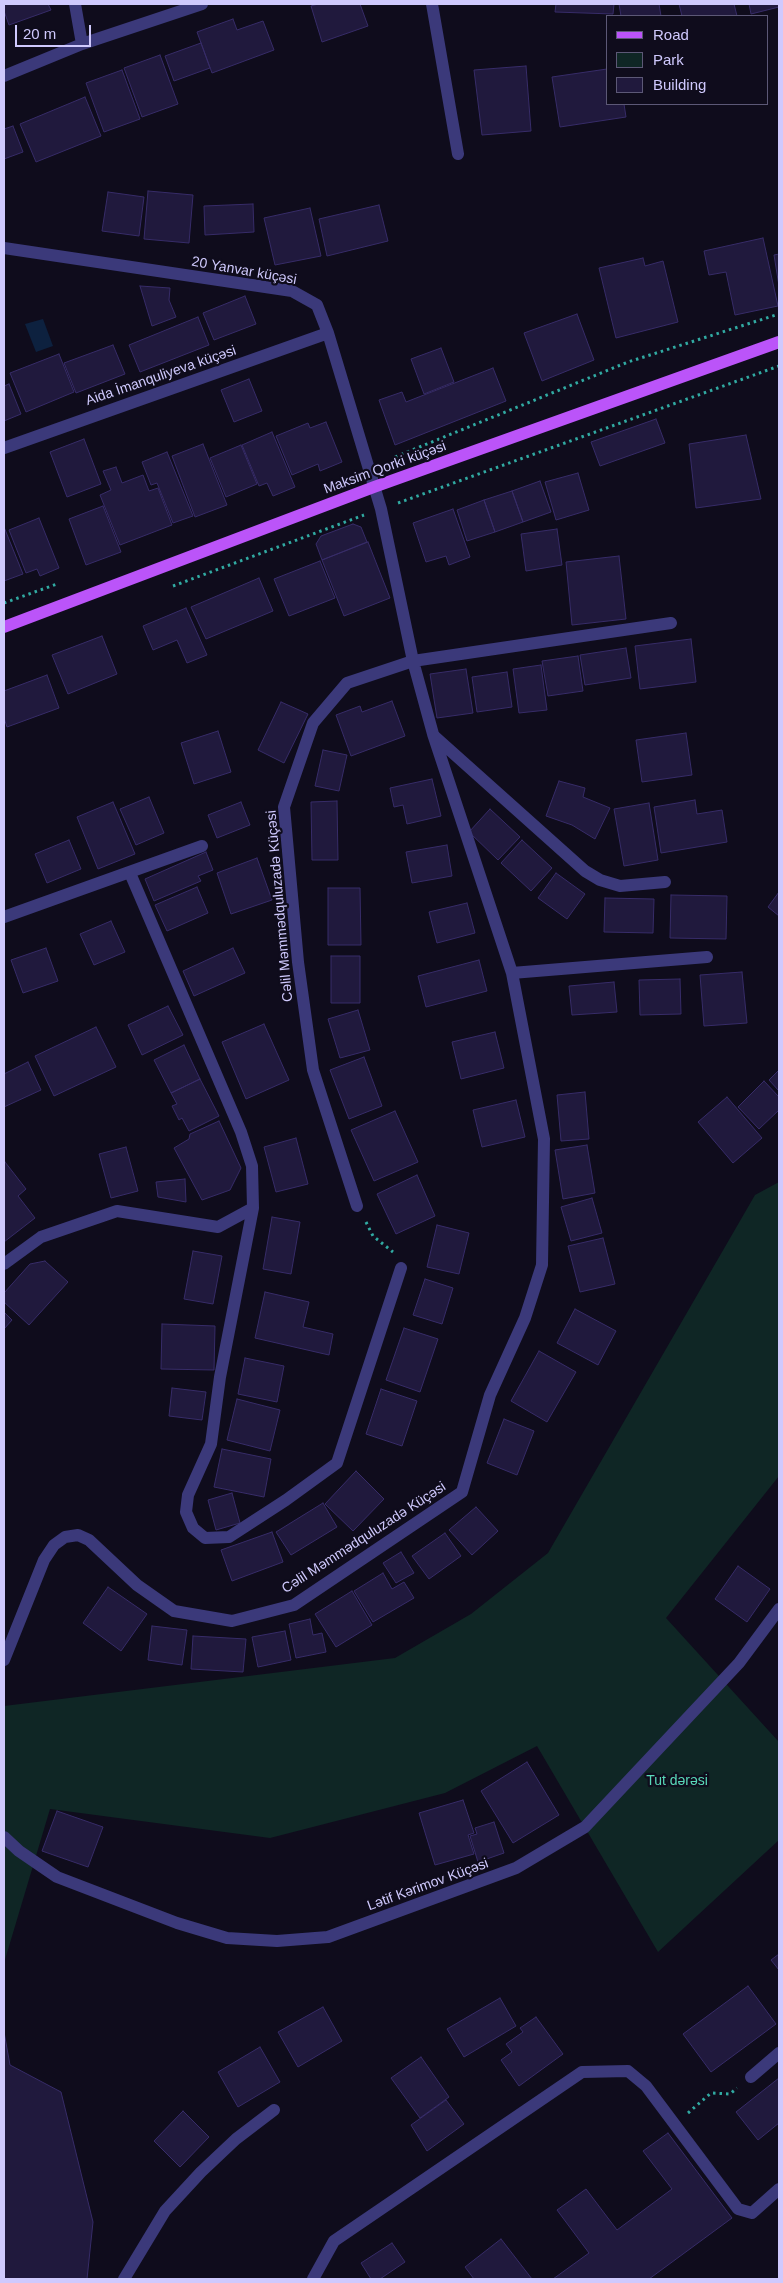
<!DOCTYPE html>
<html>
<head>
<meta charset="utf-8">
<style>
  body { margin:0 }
  #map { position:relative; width:783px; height:2283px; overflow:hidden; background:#0f0c1c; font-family:Helvetica,sans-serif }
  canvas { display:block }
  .frame { position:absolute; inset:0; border:5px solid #cfc9fd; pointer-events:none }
  .legend { position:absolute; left:606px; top:15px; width:162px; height:90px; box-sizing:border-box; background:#0f0c1c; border:1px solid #5c5876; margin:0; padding:6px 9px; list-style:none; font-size:15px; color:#cfc9fd }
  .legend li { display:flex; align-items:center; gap:10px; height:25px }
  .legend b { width:25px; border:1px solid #5c5876 }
  .scale { position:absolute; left:15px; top:25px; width:76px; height:22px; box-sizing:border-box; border:2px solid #cfc9fd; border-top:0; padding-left:6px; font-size:15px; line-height:18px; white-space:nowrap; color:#cfc9fd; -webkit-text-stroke:4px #0f0c1c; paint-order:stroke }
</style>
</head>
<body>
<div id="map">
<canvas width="783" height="2283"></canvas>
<div class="frame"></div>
<ul class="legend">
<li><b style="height:6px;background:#bb54f9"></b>Road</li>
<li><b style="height:14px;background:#0f2625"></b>Park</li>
<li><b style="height:14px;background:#20193d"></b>Building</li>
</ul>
<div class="scale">20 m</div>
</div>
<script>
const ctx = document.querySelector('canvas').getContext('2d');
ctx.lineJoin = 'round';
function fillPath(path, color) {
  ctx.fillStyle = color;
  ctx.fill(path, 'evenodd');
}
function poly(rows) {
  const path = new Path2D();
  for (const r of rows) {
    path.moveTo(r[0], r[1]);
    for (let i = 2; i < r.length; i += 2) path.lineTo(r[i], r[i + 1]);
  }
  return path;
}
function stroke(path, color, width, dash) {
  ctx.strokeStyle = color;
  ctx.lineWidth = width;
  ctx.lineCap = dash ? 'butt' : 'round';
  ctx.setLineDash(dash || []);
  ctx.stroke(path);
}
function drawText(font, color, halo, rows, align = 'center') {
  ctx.font = font + ' Helvetica,sans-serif';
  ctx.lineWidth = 4.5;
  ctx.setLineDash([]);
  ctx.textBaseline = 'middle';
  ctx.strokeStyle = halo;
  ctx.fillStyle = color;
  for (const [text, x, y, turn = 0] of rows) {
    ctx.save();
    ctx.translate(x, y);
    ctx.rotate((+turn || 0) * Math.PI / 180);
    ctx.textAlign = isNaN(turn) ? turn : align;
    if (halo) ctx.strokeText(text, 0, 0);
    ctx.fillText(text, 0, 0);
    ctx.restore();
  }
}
const green = poly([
  [779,1182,779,1476,666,1618,779,1742,779,1840,658,1952,537,1746,445,1793,270,1838,50,1809,4,1963,4,1706,395,1658,471,1614,548,1553,755,1195]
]);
const water = poly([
  [43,319,53,346,36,352,25,324]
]);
const building = poly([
  [4,4,48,4,51,10,9,25,4,11,4,4],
  [318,4,360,4,368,26,322,42,311,6,318,4],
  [556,4,614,4,613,14,555,12,556,4],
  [619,4,659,4,661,16,621,16,619,4],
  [679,4,734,4,737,16,682,16,679,4],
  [749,4,779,4,779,7,751,14,749,4],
  [233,19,237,30,263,21,274,50,212,73,197,32,233,19],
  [201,43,210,68,174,81,165,56,201,43],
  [160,55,178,104,142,117,124,68,160,55],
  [526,66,531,131,482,135,474,70,526,66],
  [607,69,607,104,624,104,626,117,560,127,552,77,607,69],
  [122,70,140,119,104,132,86,83,122,70],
  [85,97,101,136,36,162,20,124,85,97],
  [13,126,23,152,4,159,4,129,13,126],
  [148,191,193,195,189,243,144,239,148,191],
  [108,192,144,197,139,236,102,231,108,192],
  [253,204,254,232,205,235,204,206,253,204],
  [379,205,388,241,327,256,319,219,379,205],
  [310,208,321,256,275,265,264,218,310,208],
  [763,238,778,306,735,315,726,272,709,275,704,251,763,238],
  [779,254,779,286,774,255,779,254],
  [643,258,645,266,663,261,678,322,616,338,599,268,643,258],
  [140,286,170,288,169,300,176,317,152,326,140,286],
  [245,296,256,324,214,340,203,313,245,296],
  [577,314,594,360,542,381,524,333,577,314],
  [198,317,209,345,140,372,129,345,198,317],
  [113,345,125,374,76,393,64,363,113,345],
  [441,348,454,382,424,394,411,359,441,348],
  [59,354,74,392,26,412,10,373,59,354],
  [493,368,506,401,395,445,379,400,402,392,406,402,493,368],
  [249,379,262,411,234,422,221,390,249,379],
  [9,384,21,414,4,421,4,386,9,384],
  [656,419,665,443,600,466,591,442,656,419],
  [326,422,342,462,320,471,318,464,292,475,276,436,308,423,310,428,326,422],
  [272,432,295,487,273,496,267,483,259,486,242,445,272,432],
  [746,435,761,499,696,508,689,444,746,435],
  [84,439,101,484,67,497,50,452,84,439],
  [203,444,227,505,195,517,172,456,203,444],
  [241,445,257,484,226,497,210,458,241,445],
  [167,452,193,516,173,523,157,483,151,485,142,462,167,452],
  [116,467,122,483,143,475,149,491,158,488,172,525,120,545,100,495,111,490,103,471,116,467],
  [578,473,589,510,556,520,545,482,578,473],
  [540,481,551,512,523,522,512,491,540,481],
  [512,491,523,522,495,532,484,500,512,491],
  [484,500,495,532,467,541,457,510,484,500],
  [103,506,121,552,86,565,69,519,103,506],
  [453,509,470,557,449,565,446,556,426,562,413,523,453,509],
  [39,518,59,568,40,576,37,569,26,573,9,530,39,518],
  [353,524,361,527,367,542,322,560,316,544,321,536,353,524],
  [4,527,23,574,4,581,4,527],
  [557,529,562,565,526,571,521,534,557,529],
  [368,542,390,598,344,616,322,560,368,542],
  [619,556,626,619,572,625,566,562,619,556],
  [320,561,335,598,289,616,274,579,320,561],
  [259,578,273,611,206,639,191,607,259,578],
  [186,608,207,655,187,663,177,640,153,650,143,626,186,608],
  [102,636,117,674,68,694,52,655,102,636],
  [691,639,696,682,640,689,635,646,691,639],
  [626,648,631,678,585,685,580,655,626,648],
  [578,656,583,691,548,696,542,661,578,656],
  [541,665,547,710,519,713,513,669,541,665],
  [466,669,473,713,437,718,430,674,466,669],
  [507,672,512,707,477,712,472,677,507,672],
  [47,675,59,708,7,727,4,718,4,691,47,675],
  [392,701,405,736,351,756,336,715,360,706,362,712,392,701],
  [281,702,308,714,284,763,258,750,281,702],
  [218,731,231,772,194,784,181,743,218,731],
  [686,733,692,775,642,782,636,740,686,733],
  [323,750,347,755,339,791,315,786,323,750],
  [432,779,441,816,407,824,403,805,394,807,390,788,432,779],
  [559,781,585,788,583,797,610,808,595,839,572,825,546,816,559,781],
  [149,797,164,833,136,845,120,809,149,797],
  [695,800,697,814,722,810,727,842,661,853,654,807,695,800],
  [337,801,338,860,312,860,311,802,337,801],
  [113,802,135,854,98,869,77,817,113,802],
  [241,802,250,825,217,838,208,815,241,802],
  [649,803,658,860,624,866,614,809,649,803],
  [490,809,520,837,498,860,469,832,490,809],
  [69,840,81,869,47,883,35,854,69,840],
  [522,840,552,868,531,891,501,863,522,840],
  [447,845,452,876,412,883,406,852,447,845],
  [206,852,213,870,198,876,201,881,154,901,145,879,206,852],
  [257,858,272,900,231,914,217,873,257,858],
  [556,873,585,894,567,919,538,898,556,873],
  [197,887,208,913,167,931,155,905,197,887],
  [328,888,360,888,361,945,328,945,328,888],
  [779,892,779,916,768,907,779,892],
  [671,895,727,896,726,939,670,938,671,895],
  [605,898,654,899,653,933,604,932,605,898],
  [467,903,475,933,437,943,429,912,467,903],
  [111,921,125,952,94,965,80,934,111,921],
  [46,948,58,981,23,993,11,960,46,948],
  [233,948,245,973,194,996,183,971,233,948],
  [331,956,360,956,360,1003,331,1003,331,956],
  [479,960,487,991,426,1007,418,976,479,960],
  [742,972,747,1023,704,1026,700,975,742,972],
  [680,979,681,1014,640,1015,639,980,680,979],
  [614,982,617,1012,572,1015,569,986,614,982],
  [168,1006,183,1035,142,1055,128,1025,168,1006],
  [358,1010,370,1050,340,1058,328,1019,358,1010],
  [264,1024,289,1080,246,1099,222,1042,264,1024],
  [96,1027,116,1067,54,1096,35,1056,96,1027],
  [495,1032,504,1068,461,1079,452,1042,495,1032],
  [184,1045,200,1079,171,1093,154,1060,184,1045],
  [364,1057,382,1106,349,1119,330,1070,364,1057],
  [28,1062,41,1090,4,1107,4,1074,28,1062],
  [779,1070,779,1091,769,1080,779,1070],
  [200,1079,219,1116,189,1131,182,1118,179,1120,172,1106,177,1104,171,1093,200,1079],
  [764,1081,779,1097,779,1110,759,1129,738,1107,764,1081],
  [585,1092,589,1139,561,1141,557,1095,585,1092],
  [727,1097,762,1138,733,1163,698,1122,727,1097],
  [516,1100,525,1137,482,1147,473,1110,516,1100],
  [395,1111,418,1162,374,1181,351,1130,395,1111],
  [219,1121,241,1168,230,1190,202,1200,174,1148,189,1139,190,1134,219,1121],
  [296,1138,308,1184,276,1192,264,1147,296,1138],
  [587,1145,595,1193,563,1199,555,1150,587,1145],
  [126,1147,138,1191,111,1198,99,1154,126,1147],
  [5,1162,26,1189,18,1196,35,1218,4,1242,4,1163,5,1162],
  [417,1175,435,1216,396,1234,377,1194,417,1175],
  [185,1179,186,1202,158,1197,156,1182,185,1179],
  [592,1198,602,1233,571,1241,561,1207,592,1198],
  [272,1217,300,1222,291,1274,263,1269,272,1217],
  [437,1225,469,1233,459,1274,427,1267,437,1225],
  [603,1238,615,1284,580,1292,568,1246,603,1238],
  [193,1251,222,1256,213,1304,184,1299,193,1251],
  [45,1261,68,1282,29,1325,4,1302,4,1293,30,1264,45,1261],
  [425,1279,453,1288,442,1324,413,1315,425,1279],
  [265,1292,309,1302,303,1327,333,1334,329,1355,255,1338,265,1292],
  [575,1309,616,1331,598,1365,557,1343,575,1309],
  [4,1312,12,1320,4,1329,4,1312],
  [162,1324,215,1326,214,1370,161,1369,162,1324],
  [404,1328,438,1339,420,1392,386,1380,404,1328],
  [539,1351,576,1372,547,1422,511,1401,539,1351],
  [245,1358,284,1366,277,1402,238,1394,245,1358],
  [172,1388,206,1392,202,1420,169,1416,172,1388],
  [381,1389,417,1401,402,1446,366,1434,381,1389],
  [237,1399,280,1410,270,1451,227,1440,237,1399],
  [504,1419,534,1431,517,1475,487,1463,504,1419],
  [222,1449,271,1459,264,1497,214,1487,222,1449],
  [356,1471,384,1499,353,1531,325,1504,356,1471],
  [232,1493,240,1523,216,1530,208,1500,232,1493],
  [323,1503,337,1527,291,1555,276,1532,323,1503],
  [476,1507,498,1531,472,1555,449,1530,476,1507],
  [272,1532,283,1562,232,1581,221,1550,272,1532],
  [445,1533,461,1556,429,1579,412,1556,445,1533],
  [401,1552,414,1573,396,1583,383,1563,401,1552],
  [738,1566,770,1589,747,1622,715,1599,738,1566],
  [383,1573,392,1589,404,1582,414,1598,373,1622,354,1591,383,1573],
  [108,1587,147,1614,121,1651,83,1623,108,1587],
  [352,1591,372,1625,336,1647,315,1614,352,1591],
  [310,1619,313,1635,322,1633,326,1652,296,1658,289,1624,310,1619],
  [152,1626,187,1630,182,1665,148,1660,152,1626],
  [285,1631,291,1660,258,1667,252,1637,285,1631],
  [193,1636,246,1639,243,1672,191,1669,193,1636],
  [527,1762,559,1815,513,1843,481,1791,527,1762],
  [463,1800,474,1833,468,1835,474,1854,435,1865,419,1813,463,1800],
  [57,1811,103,1827,88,1867,42,1851,57,1811],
  [494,1822,504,1853,478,1862,470,1836,477,1834,475,1828,494,1822],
  [779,1954,779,1970,771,1960,779,1954],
  [748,1986,776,2024,711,2072,683,2034,748,1986],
  [500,1998,516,2026,464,2057,447,2029,500,1998],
  [323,2007,342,2041,298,2067,278,2032,323,2007],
  [536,2017,563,2054,519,2086,501,2060,512,2052,506,2044,523,2032,520,2028,536,2017],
  [4,2032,10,2065,61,2092,93,2222,87,2279,4,2279,4,2032],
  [260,2047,280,2082,238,2107,218,2072,260,2047],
  [421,2057,449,2097,420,2118,391,2078,421,2057],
  [779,2078,779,2123,758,2140,736,2112,779,2078],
  [446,2100,464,2124,427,2151,411,2125,446,2100],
  [183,2111,209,2137,180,2167,154,2141,183,2111],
  [668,2133,732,2218,649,2279,553,2279,589,2253,557,2210,586,2189,617,2230,672,2189,643,2151,668,2133],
  [501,2239,532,2279,474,2279,465,2267,501,2239],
  [392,2243,405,2262,380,2279,371,2279,361,2263,392,2243]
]);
const path = poly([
  [395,457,628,362,779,314],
  [398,503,779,366],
  [173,586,364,515],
  [4,603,57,584],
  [366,1222,373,1236,393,1252],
  [688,2113,711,2093,730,2094,737,2088]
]);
const minor = poly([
  [75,4,82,44],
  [432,4,458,154],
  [4,76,82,44,202,4],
  [4,248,292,291,317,305,328,333,381,509,413,661,433,734,512,973,544,1139,542,1265,525,1318,490,1395,462,1492,294,1605,232,1621,174,1611,137,1585,89,1540,78,1535,65,1537,54,1545,44,1560,4,1660],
  [4,448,328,333],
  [434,736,585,871,600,880,620,886,665,882],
  [130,873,241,1132,252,1166,253,1208,220,1377,211,1444,188,1495,186,1512,193,1528,205,1538,229,1537,286,1500,337,1463,401,1268],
  [4,917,202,846],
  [512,973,707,957],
  [357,1206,313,1070,298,962,284,807,313,723,347,683,413,661,671,623],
  [4,1264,41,1237,117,1211,218,1227,253,1208],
  [4,1837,19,1851,57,1877,177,1923,227,1938,277,1941,328,1937,516,1868,585,1827,739,1663,779,1609],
  [751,2077,779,2053],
  [124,2279,165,2211,201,2172,236,2139,274,2110],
  [313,2279,334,2241,582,2072,628,2071,646,2086,738,2209,752,2213,779,2189]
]);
const major = poly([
  [4,627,374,487,779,342]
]);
const streetNames = [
  ["20 Yanvar küçəsi",244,271,10],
  ["Aida İmanquliyeva küçəsi",161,376,-19],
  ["Maksim Qorki küçəsi",385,468,-20],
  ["Cəlil Məmmədquluzadə Küçəsi",280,906,-95],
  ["Cəlil Məmmədquluzadə Küçəsi",364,1538,-33],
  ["Lətif Kərimov Küçəsi",428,1885,-20]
];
const parkNames = [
  ["Tut dərəsi",677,1781]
];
fillPath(green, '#0f2625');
fillPath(water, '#0d213f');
fillPath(building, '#20193d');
stroke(building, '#372c68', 1);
stroke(path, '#31aaa2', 3, [2.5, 4]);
stroke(minor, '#3b397a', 12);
stroke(major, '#bb54f9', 12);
drawText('14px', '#cfc9fd', '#0f0c1c', streetNames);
drawText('14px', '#59d9b9', '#0f0c1c', parkNames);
</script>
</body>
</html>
